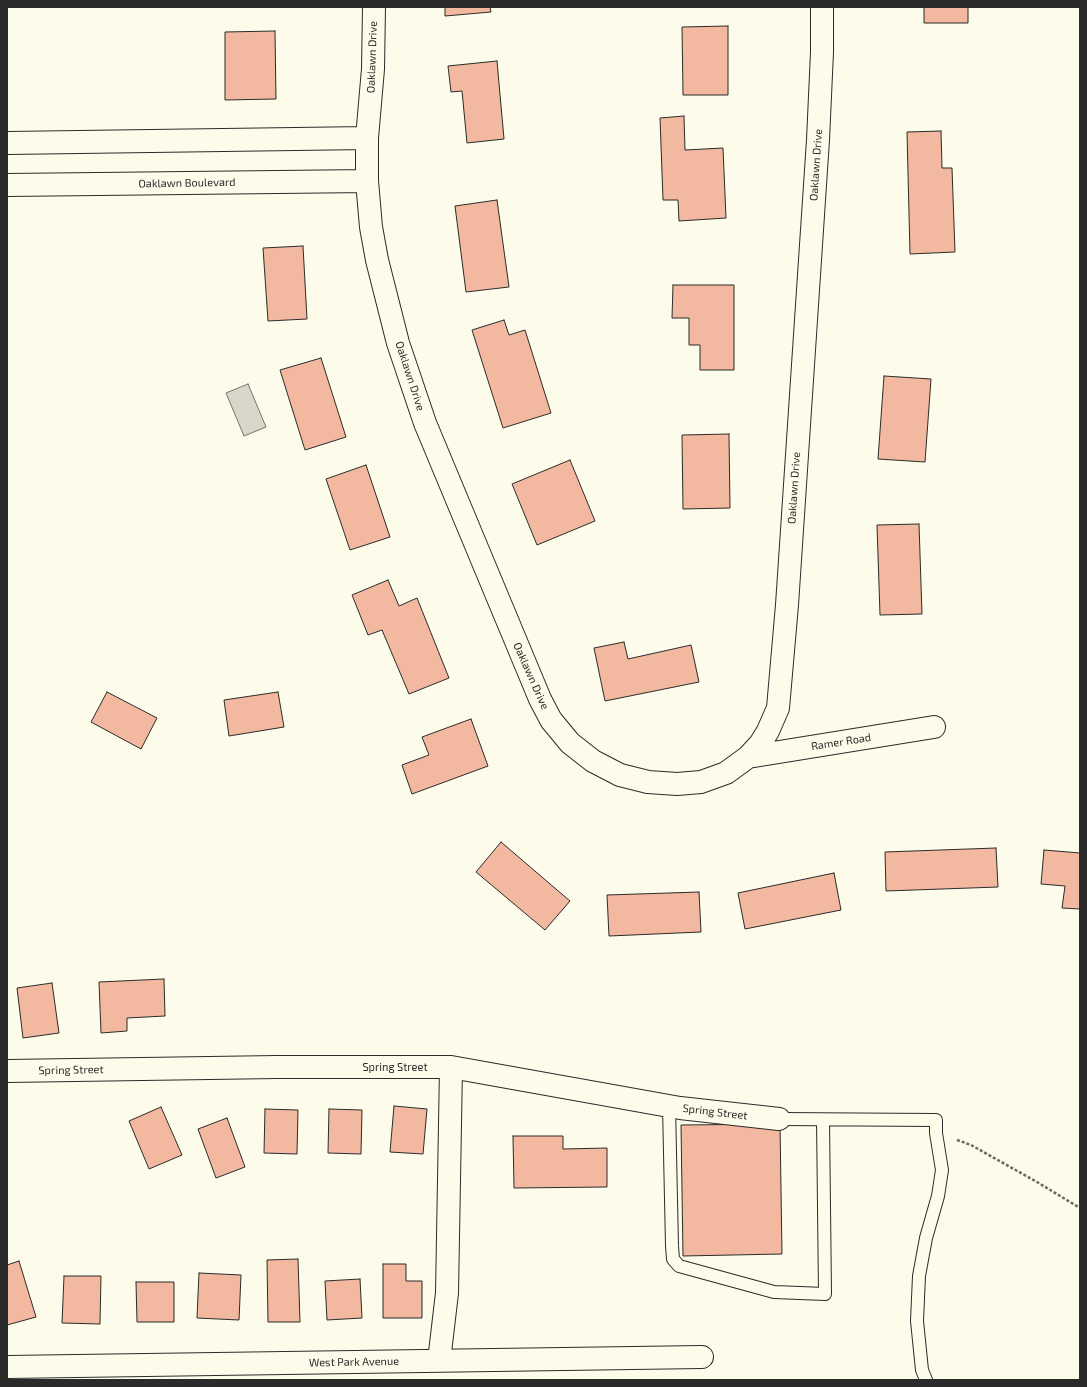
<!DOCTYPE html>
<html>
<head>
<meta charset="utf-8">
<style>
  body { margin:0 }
  #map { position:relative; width:1087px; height:1387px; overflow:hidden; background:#fdfbea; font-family:"Exo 2",sans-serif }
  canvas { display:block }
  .frame { position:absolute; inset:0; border:8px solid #2b2b2b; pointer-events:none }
</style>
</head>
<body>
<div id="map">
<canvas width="1087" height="1387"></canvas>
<div class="frame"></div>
</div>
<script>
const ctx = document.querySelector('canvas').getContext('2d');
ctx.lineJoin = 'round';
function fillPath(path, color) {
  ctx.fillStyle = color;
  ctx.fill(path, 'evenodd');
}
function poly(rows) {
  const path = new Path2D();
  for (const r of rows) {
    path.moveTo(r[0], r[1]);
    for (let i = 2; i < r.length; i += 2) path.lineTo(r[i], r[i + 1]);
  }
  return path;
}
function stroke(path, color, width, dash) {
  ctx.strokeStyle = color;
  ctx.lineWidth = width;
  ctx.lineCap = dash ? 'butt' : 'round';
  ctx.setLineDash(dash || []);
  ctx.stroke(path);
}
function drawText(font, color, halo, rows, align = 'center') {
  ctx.font = font + ' "Exo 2",sans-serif';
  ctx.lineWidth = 3;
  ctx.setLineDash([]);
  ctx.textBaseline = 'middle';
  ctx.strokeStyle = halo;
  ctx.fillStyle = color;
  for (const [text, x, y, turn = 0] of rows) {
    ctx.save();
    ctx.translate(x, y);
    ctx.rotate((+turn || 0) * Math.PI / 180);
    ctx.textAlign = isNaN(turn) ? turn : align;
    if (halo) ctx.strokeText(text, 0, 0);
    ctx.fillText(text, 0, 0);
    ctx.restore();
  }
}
const water = poly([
  [248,384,266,427,244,436,226,393,248,384]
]);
const building = poly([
  [445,7,490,7,491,12,445,16,445,7],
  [924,7,968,7,968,23,924,23,924,7],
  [728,26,728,95,683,95,682,27,728,26],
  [275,31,276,99,225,100,225,32,275,31],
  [497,61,504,139,467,143,462,91,451,92,448,66,497,61],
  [684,116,685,150,723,148,726,218,679,221,678,200,663,200,660,118,684,116],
  [941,131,942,168,952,168,955,252,910,254,907,132,941,131],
  [497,200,509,287,466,292,455,206,497,200],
  [303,246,307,319,268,321,263,248,303,246],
  [673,285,734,285,734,370,700,370,700,345,689,345,689,318,672,318,673,285],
  [504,320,509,335,525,330,551,413,503,428,472,330,504,320],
  [321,358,346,437,305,450,280,370,321,358],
  [884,376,931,379,925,462,878,459,884,376],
  [729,434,730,508,683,509,682,435,729,434],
  [570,460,595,521,537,545,512,484,570,460],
  [366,465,390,537,350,550,326,479,366,465],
  [919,524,922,614,880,615,877,525,919,524],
  [388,580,399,606,417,598,449,678,409,694,382,630,368,635,352,595,388,580],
  [624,642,628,659,691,645,699,682,605,701,594,648,624,642],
  [107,692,157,718,141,749,91,722,107,692],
  [278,692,284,727,229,736,224,700,278,692],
  [471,719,488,766,412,794,402,765,429,755,422,737,471,719],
  [501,842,570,901,545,930,476,872,501,842],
  [996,848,998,887,886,891,885,852,996,848],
  [1044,850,1080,853,1080,909,1062,908,1065,886,1041,884,1044,850],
  [834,873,841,910,745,929,738,893,834,873],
  [699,892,701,932,609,936,607,895,699,892],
  [164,979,165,1016,127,1018,127,1031,101,1033,99,982,164,979],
  [52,983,59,1033,23,1038,17,988,52,983],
  [394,1106,427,1109,423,1154,390,1152,394,1106],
  [161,1107,182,1155,149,1169,129,1121,161,1107],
  [265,1109,298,1110,297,1154,264,1153,265,1109],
  [329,1109,362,1110,361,1154,328,1153,329,1109],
  [227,1118,245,1167,216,1178,198,1129,227,1118],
  [780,1124,782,1254,683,1256,681,1125,780,1124],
  [513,1136,563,1136,563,1149,607,1148,607,1187,514,1188,513,1136],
  [298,1259,300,1322,268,1322,267,1260,298,1259],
  [19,1261,36,1317,7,1325,7,1265,19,1261],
  [383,1264,406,1264,406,1281,422,1281,422,1318,383,1318,383,1264],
  [199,1273,241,1275,239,1320,197,1318,199,1273],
  [64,1276,101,1276,100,1324,62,1323,64,1276],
  [360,1279,362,1318,327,1320,325,1281,360,1279],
  [136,1282,174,1282,174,1322,137,1322,136,1282]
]);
const path = poly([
  [957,1140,971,1145,1037,1182,1080,1208]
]);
const lane = poly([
  [669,1106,672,1246,673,1259,679,1266,774,1292,825,1294,823,1120],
  [779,1119,936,1120,936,1133,942,1170,938,1196,926,1238,919,1276,917,1321,922,1370,926,1380]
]);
const street = poly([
  [374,7,373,69,367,138,367,181,371,227,377,260,398,343,425,423,540,699,551,720,570,743,593,761,620,775,648,782,677,784,701,782,726,773,748,757,760,744,768,731,778,708,787,605,818,140,822,52,822,7],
  [7,143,367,138],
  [7,185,367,181],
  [748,757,934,727],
  [7,1071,277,1067,451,1067,680,1108,779,1119],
  [439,1361,447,1293,451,1067],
  [7,1367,702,1357]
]);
const streetNames = [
  ["Oaklawn Drive",372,57,-88],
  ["Oaklawn Drive",816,165,-86],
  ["Oaklawn Boulevard",187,183,-1],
  ["Oaklawn Drive",410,376,72],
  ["Oaklawn Drive",794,488,-86],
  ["Oaklawn Drive",531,676,66],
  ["Ramer Road",841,742,-9],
  ["Spring Street",395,1067],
  ["Spring Street",71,1070,-1],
  ["Spring Street",715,1112,7],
  ["West Park Avenue",354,1362,-1]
];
fillPath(water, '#d8d7c9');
stroke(water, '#74746e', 1);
fillPath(building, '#f2b8a0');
stroke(building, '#2b2b2b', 1);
stroke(lane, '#2b2b2b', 14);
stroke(street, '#2b2b2b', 24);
stroke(path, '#6a6964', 2.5, [3, 2]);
stroke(lane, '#fdfbea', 12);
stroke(street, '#fdfbea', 22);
drawText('11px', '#2b2b2b', '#fdfbea', streetNames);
</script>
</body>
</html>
